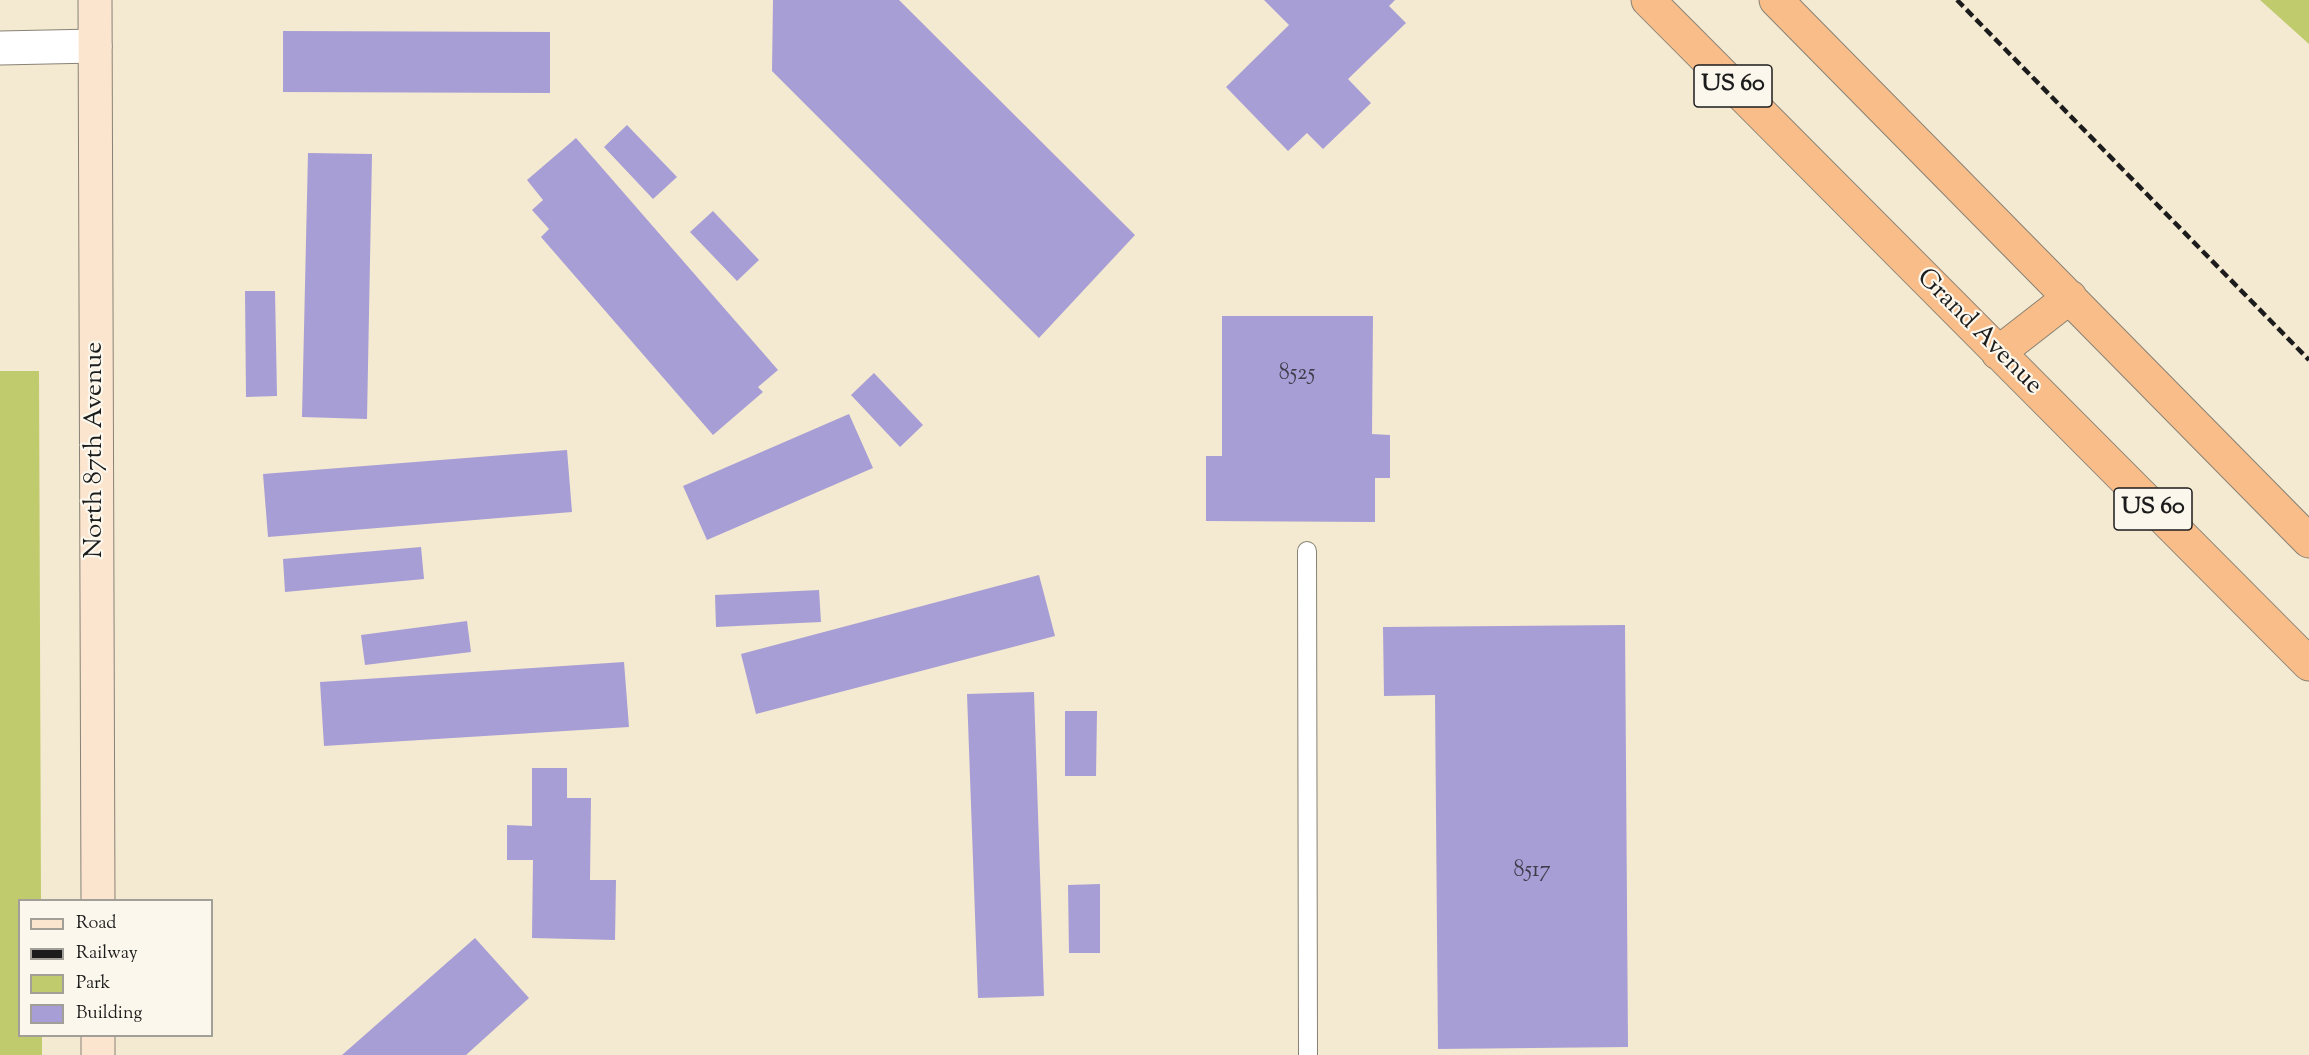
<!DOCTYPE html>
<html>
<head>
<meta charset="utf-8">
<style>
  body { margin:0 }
  #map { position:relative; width:2309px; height:1055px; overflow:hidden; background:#f4e9d1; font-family:"Sorts Mill Goudy",serif }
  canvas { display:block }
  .legend { position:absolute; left:18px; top:899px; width:195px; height:138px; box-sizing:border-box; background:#fbf7ec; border:2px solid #a29f99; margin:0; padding:8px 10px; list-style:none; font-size:18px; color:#1c1c1c }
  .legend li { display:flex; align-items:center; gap:12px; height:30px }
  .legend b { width:30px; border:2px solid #a29f99 }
</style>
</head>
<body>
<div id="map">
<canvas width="2309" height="1055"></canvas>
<ul class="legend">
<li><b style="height:8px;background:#fce5cf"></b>Road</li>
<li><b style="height:8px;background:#1c1c1c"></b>Railway</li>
<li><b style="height:16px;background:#bfcb6d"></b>Park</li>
<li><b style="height:16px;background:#a79ed5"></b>Building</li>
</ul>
</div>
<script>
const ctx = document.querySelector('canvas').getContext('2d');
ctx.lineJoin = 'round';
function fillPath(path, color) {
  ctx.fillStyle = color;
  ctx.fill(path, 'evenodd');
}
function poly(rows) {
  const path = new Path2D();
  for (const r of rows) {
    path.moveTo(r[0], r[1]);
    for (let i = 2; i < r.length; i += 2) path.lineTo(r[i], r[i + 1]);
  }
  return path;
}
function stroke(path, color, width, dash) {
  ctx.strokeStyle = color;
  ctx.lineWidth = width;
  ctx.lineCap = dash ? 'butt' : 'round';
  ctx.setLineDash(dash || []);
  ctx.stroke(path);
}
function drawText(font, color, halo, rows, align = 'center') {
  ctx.font = font + ' "Sorts Mill Goudy",serif';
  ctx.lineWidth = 4.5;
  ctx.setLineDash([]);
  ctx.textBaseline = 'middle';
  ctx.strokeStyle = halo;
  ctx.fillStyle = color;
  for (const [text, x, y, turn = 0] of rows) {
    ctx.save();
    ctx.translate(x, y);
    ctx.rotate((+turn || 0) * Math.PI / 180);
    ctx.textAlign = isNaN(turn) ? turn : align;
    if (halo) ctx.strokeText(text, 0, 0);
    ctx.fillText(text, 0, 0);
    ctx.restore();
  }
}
const green = poly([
  [2260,0,2309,0,2309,44],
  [0,371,39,371,41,900,20,900,20,1036,42,1036,42,1055,0,1055]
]);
const building = poly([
  [773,0,899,0,1135,235,1039,338,772,71],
  [1264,0,1395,0,1389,6,1406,23,1348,79,1371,103,1323,149,1307,133,1288,151,1226,87,1289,25],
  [283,31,550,32,550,93,283,92],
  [627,125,677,177,653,199,604,147],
  [576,138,778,370,758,387,763,392,713,435,541,237,549,229,532,210,543,200,527,180],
  [308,153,372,154,367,419,302,417],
  [713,211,759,260,737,281,690,232],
  [245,291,275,291,277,396,246,397],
  [1222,316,1373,316,1372,434,1390,435,1390,478,1375,478,1375,522,1206,521,1206,456,1222,456],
  [874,373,923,425,900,447,851,395],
  [849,414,873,468,707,540,683,486],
  [567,450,572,512,268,537,263,474],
  [421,547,424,579,285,592,283,559],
  [1039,575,1055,636,756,714,741,654],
  [819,590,821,622,716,627,715,595],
  [467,621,471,652,365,665,361,635],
  [1625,625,1628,1047,1438,1049,1435,695,1384,696,1383,627],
  [624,662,629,727,324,746,320,682],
  [1034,692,1044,996,978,998,967,694],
  [1065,711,1097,711,1096,776,1065,776],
  [532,768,567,768,567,798,591,798,590,880,616,880,615,940,532,938,533,860,507,860,507,825,532,826],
  [1100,884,1100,953,1069,953,1068,885],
  [475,938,529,998,466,1055,342,1055]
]);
const lane = poly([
  [1307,551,1308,1055]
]);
const street = poly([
  [0,48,95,46]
]);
const secondary = poly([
  [95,0,98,900],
  [98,1055,98,1036]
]);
const highway = poly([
  [1648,0,2309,664],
  [1776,0,2309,541],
  [1998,353,2070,297]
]);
const rail = poly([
  [1957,0,2309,360]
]);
const numberNames = [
  ["8525",1297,375],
  ["8517",1532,872]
];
const shields = [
  [1733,86,78],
  [2153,509,78]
];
const shieldNames = [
  ["US 60",1733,86],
  ["US 60",2153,509]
];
const streetNames = [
  ["Grand Avenue",1978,333,45],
  ["North 87th Avenue",97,450,-90]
];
fillPath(green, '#bfcb6d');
fillPath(building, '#a79ed5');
stroke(lane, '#888276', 20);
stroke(street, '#888276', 35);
stroke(secondary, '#888276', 35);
stroke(highway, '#888276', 35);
stroke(lane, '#fff', 18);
stroke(street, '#fff', 33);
stroke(secondary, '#fce5cf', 33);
stroke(highway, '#f8bd88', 33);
stroke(rail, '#1c1c1c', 4.5, [9, 4.5]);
drawText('22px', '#3f3c4a', null, numberNames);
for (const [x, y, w] of shields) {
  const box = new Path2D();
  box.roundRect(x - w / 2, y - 21, w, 42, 4.5);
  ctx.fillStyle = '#fbf7ec';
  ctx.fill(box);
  stroke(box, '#1c1c1c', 1.5);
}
drawText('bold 24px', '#1c1c1c', null, shieldNames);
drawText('26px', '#1c1c1c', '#fbf7ec', streetNames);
</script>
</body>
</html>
